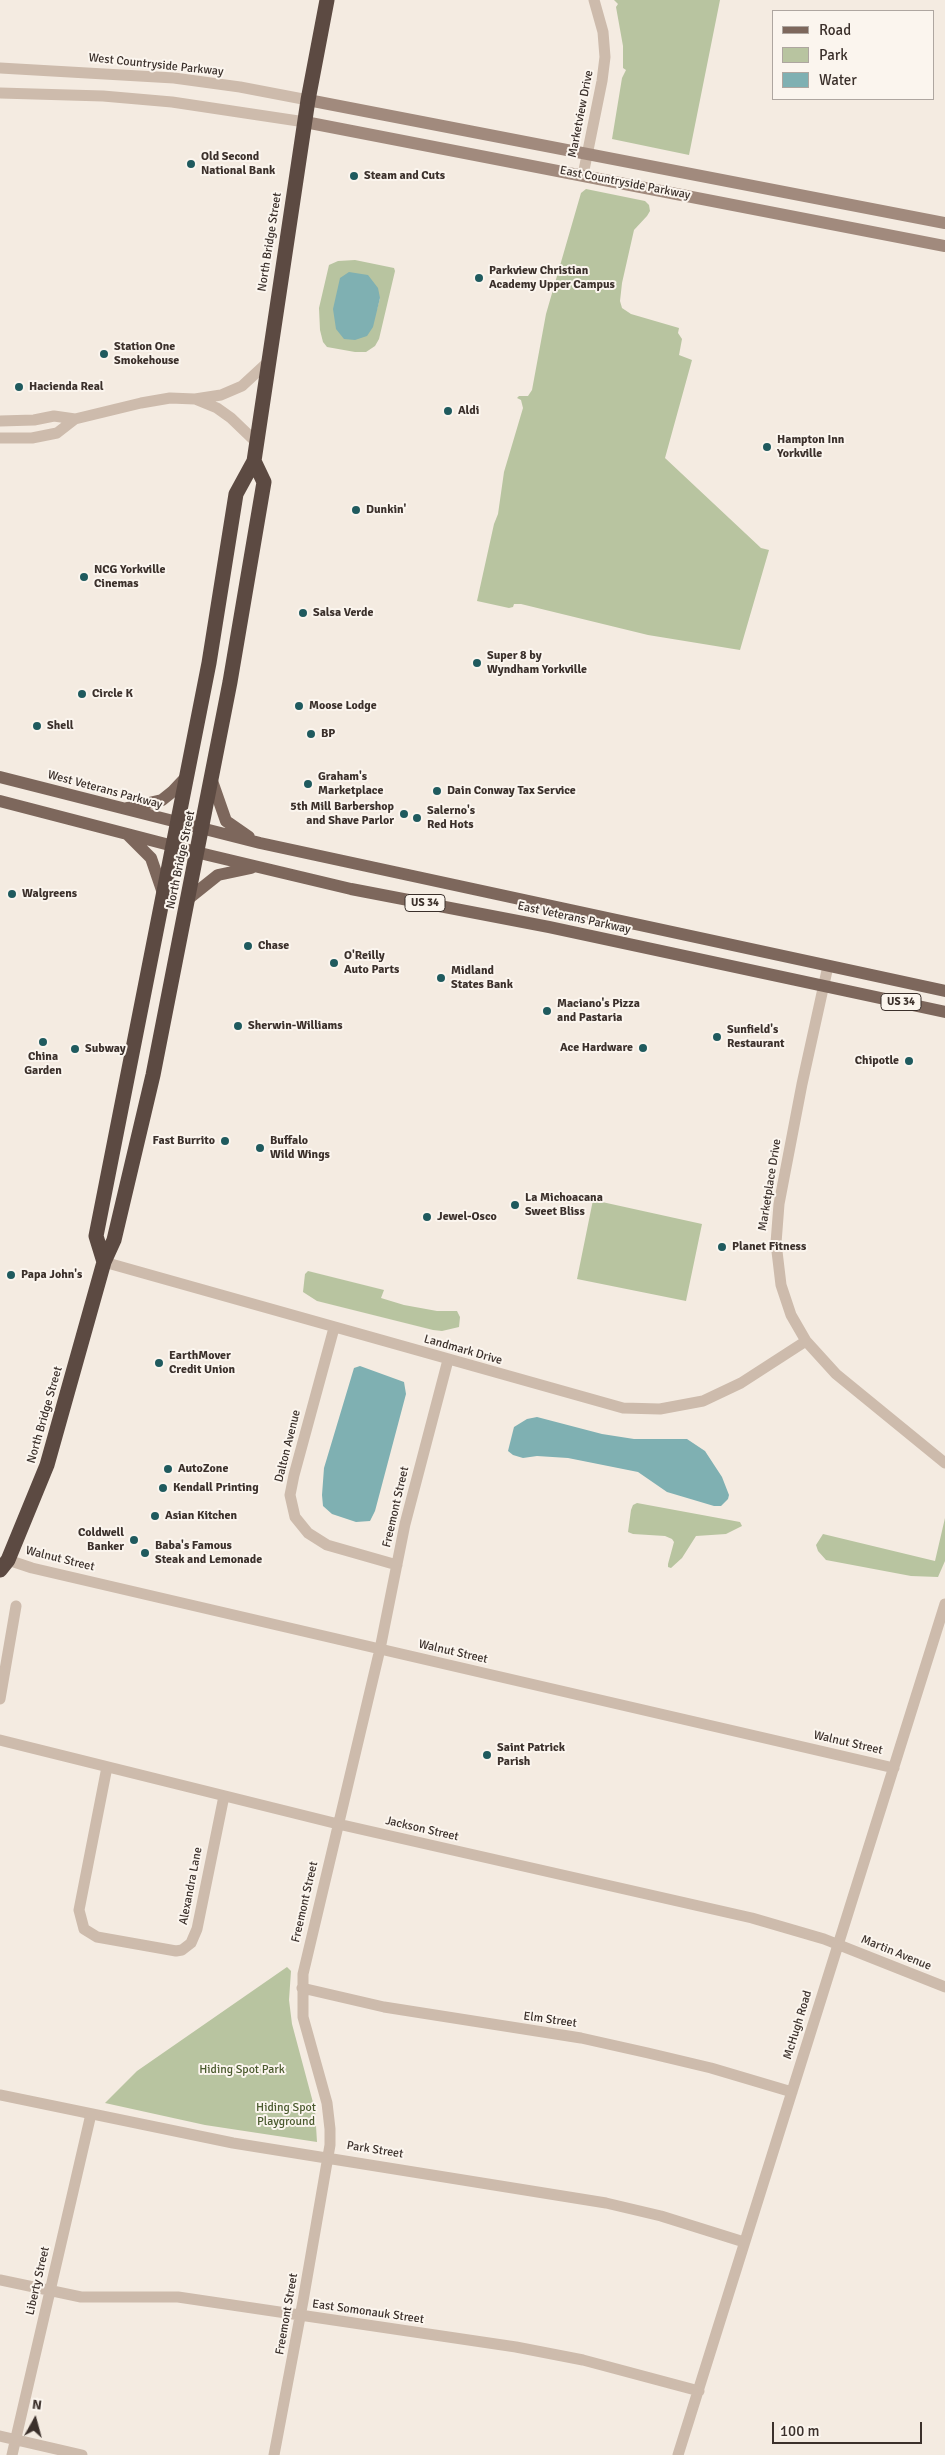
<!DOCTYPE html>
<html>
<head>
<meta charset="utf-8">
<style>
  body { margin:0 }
  #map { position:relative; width:945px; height:2455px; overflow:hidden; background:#f4ebe1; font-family:Signika,sans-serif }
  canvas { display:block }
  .legend { position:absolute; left:772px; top:10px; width:162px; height:90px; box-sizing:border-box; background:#fbf5ee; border:1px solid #aea6a0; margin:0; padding:6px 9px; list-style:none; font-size:15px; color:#3b302b }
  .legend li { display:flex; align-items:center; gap:10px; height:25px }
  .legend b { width:25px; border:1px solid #aea6a0 }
  .north { position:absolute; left:10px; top:2395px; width:50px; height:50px; -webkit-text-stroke:4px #fbf5ee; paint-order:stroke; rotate:7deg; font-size:14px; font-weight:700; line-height:20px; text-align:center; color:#3b302b }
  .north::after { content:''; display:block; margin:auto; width:18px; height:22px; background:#3b302b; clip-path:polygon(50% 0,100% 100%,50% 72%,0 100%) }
  .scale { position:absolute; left:772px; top:2422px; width:150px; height:22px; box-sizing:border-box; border:2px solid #3b302b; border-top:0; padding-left:6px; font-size:15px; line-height:18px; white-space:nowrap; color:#3b302b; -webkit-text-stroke:4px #fbf5ee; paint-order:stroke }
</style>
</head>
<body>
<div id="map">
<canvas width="945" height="2455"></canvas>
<ul class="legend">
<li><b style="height:6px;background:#7d675c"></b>Road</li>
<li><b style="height:14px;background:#b8c4a0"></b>Park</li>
<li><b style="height:14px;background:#7fb0b2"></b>Water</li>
</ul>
<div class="north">N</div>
<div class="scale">100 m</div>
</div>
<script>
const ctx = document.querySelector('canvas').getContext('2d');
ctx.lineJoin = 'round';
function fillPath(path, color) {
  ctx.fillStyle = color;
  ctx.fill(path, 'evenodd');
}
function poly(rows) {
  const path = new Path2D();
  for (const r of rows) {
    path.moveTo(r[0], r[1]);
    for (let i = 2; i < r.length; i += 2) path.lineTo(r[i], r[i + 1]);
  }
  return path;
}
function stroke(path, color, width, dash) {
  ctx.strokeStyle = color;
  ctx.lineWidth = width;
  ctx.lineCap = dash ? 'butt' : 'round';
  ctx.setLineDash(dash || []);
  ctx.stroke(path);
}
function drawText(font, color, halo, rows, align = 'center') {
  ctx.font = font + ' Signika,sans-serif';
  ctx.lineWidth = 4;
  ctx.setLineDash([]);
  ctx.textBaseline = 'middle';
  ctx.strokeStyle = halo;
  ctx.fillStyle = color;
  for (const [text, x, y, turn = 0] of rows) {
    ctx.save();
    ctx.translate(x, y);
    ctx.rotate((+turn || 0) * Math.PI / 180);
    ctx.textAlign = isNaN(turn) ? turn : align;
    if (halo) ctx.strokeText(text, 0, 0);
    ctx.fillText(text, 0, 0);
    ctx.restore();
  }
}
const green = poly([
  [614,0,720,0,689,155,612,139,622,78,626,70,623,68,623,46,616,7,618,4],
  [586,189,645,201,649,205,650,211,647,216,634,230,622,283,620,301,622,308,631,314,679,328,678,333,682,339,679,355,692,360,665,458,761,548,769,550,740,650,648,635,521,604,514,604,513,607,509,608,477,601,494,524,498,514,504,472,523,408,521,400,517,398,519,396,528,396,532,390,546,314,581,193],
  [355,260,394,268,395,271,379,339,375,346,366,352,355,352,327,347,323,342,320,330,319,308,329,265,338,261],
  [340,278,380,298,377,309],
  [593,1200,702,1224,686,1301,577,1279],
  [308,1271,384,1290,381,1298,404,1305,437,1311,457,1311,460,1317,459,1327,442,1331,433,1330,317,1301,303,1292,305,1274],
  [637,1503,740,1522,742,1526,726,1534,696,1536,682,1558,671,1568,668,1567,668,1564,674,1542,672,1539,665,1536,633,1534,628,1532,631,1510,633,1505],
  [945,1518,945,1561,938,1577,911,1576,826,1560,818,1551,816,1545,823,1534,935,1561],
  [287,1967,291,1971,289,2000,292,2024,315,2110,317,2142,205,2125,105,2103,137,2071]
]);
const water = poly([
  [349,272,368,275,378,288,380,298,373,327,367,336,355,340,344,339,336,329,333,309,340,278],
  [360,1366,404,1382,406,1394,375,1511,370,1521,356,1522,332,1514,323,1506,322,1495,324,1468,354,1368],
  [537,1417,602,1434,634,1439,687,1439,705,1451,722,1477,729,1495,728,1499,721,1506,714,1506,667,1492,638,1472,568,1458,537,1456,523,1458,513,1455,508,1451,514,1427,527,1419]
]);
const street = poly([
  [0,68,174,78,240,87,308,100],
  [0,93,103,96,172,102,305,122],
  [583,175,602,81,605,57,603,32,594,0],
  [195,399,217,408,231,418,256,442],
  [0,421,34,420,54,416,75,419],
  [0,438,32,438,57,433,75,419,141,403,170,398,195,399,221,395,242,386,268,362],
  [828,966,802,1084,779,1204,776,1243,781,1285,791,1315,806,1341,836,1374,945,1463],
  [104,1262,623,1408,660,1409,703,1401,741,1383,806,1341],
  [334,1328,294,1475,290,1495,295,1517,308,1533,327,1545,397,1565],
  [8,1560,32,1568,380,1649,894,1768],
  [0,1699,16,1606],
  [0,1740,338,1824,752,1918,824,1939,945,1987],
  [107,1767,79,1910,84,1929,97,1937,176,1951,182,1950,191,1943,197,1929,224,1796],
  [302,1988,384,2007,581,2038,648,2053,711,2068,792,2092],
  [0,2095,233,2143,606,2203,661,2216,744,2242],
  [0,2280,81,2297,178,2297,516,2347,583,2360,699,2391],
  [0,2436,82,2455],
  [12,2455,91,2114],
  [274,2455,303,2301,330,2145,330,2129,327,2103,303,2017,303,1974,380,1649,405,1524,448,1360],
  [678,2455,945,1604]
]);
const secondary = poly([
  [308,100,945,223],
  [305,122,945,246]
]);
const primary = poly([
  [0,777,260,843,945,991],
  [212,781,226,821,249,837],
  [0,801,208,855,351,889,549,927,945,1012],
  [127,808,162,800,172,792,188,775],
  [128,835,151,858,163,893],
  [188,899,218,875,251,868]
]);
const highway = poly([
  [104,1262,96,1236,209,663,236,494,254,461,308,100,327,0],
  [0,1570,8,1560,47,1465,104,1262,114,1240,153,1075,230,682,264,482,254,461]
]);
const markers = [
  [191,164,5,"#1f5a5e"],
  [354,176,5,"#1f5a5e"],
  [479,278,5,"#1f5a5e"],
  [104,354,5,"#1f5a5e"],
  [19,387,5,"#1f5a5e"],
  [448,411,5,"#1f5a5e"],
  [767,447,5,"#1f5a5e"],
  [356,510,5,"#1f5a5e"],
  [84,577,5,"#1f5a5e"],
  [303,613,5,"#1f5a5e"],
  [477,663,5,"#1f5a5e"],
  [82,694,5,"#1f5a5e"],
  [299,706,5,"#1f5a5e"],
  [37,726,5,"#1f5a5e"],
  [311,734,5,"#1f5a5e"],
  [308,784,5,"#1f5a5e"],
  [437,791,5,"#1f5a5e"],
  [404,814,5,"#1f5a5e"],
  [417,818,5,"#1f5a5e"],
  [12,894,5,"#1f5a5e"],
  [248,946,5,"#1f5a5e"],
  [334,963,5,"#1f5a5e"],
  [441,978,5,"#1f5a5e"],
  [547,1011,5,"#1f5a5e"],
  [238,1026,5,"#1f5a5e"],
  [717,1037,5,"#1f5a5e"],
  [43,1042,5,"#1f5a5e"],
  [643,1048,5,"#1f5a5e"],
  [75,1049,5,"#1f5a5e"],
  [909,1061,5,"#1f5a5e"],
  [225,1141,5,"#1f5a5e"],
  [260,1148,5,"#1f5a5e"],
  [515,1205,5,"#1f5a5e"],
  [427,1217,5,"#1f5a5e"],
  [722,1247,5,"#1f5a5e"],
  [11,1275,5,"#1f5a5e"],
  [159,1363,5,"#1f5a5e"],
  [168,1469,5,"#1f5a5e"],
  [163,1488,5,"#1f5a5e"],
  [155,1516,5,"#1f5a5e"],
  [134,1540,5,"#1f5a5e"],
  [145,1553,5,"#1f5a5e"],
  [487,1755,5,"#1f5a5e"]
];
const shields = [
  [425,903,40],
  [901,1002,40]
];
const shieldNames = [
  ["US 34",425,903],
  ["US 34",901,1002]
];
const streetNames = [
  ["West Countryside Parkway",156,65,6],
  ["Marketview Drive",581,114,-79],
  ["East Countryside Parkway",625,183,11],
  ["North Bridge Street",270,242,-81],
  ["West Veterans Parkway",105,790,15],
  ["North Bridge Street",181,860,-78],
  ["East Veterans Parkway",574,918,12],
  ["Marketplace Drive",770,1185,-81],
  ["Landmark Drive",463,1350,16],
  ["North Bridge Street",45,1415,-74],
  ["Dalton Avenue",288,1446,-76],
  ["Freemont Street",396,1507,-77],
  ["Walnut Street",60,1559,14],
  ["Walnut Street",453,1652,13],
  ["Walnut Street",848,1743,13],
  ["Jackson Street",422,1829,13],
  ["Alexandra Lane",191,1886,-79],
  ["Freemont Street",305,1902,-77],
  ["Martin Avenue",896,1953,22],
  ["Elm Street",550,2020,8],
  ["McHugh Road",798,2025,-73],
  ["Park Street",375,2150,9],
  ["Liberty Street",38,2281,-77],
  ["East Somonauk Street",368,2312,8],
  ["Freemont Street",287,2314,-80]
];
const poiNames = [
  ["Old Second",201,157],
  ["National Bank",201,171],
  ["Steam and Cuts",364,176],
  ["Parkview Christian",489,271],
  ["Academy Upper Campus",489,285],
  ["Station One",114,347],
  ["Smokehouse",114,361],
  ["Hacienda Real",29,387],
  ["Aldi",458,411],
  ["Hampton Inn",777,440],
  ["Yorkville",777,454],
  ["Dunkin'",366,510],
  ["NCG Yorkville",94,570],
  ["Cinemas",94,584],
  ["Salsa Verde",313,613],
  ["Super 8 by",487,656],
  ["Wyndham Yorkville",487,670],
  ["Circle K",92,694],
  ["Moose Lodge",309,706],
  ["Shell",47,726],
  ["BP",321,734],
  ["Graham's",318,777],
  ["Marketplace",318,791],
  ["Dain Conway Tax Service",447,791],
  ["5th Mill Barbershop",394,807,"right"],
  ["and Shave Parlor",394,821,"right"],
  ["Salerno's",427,811],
  ["Red Hots",427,825],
  ["Walgreens",22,894],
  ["Chase",258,946],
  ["O'Reilly",344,956],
  ["Auto Parts",344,970],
  ["Midland",451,971],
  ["States Bank",451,985],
  ["Maciano's Pizza",557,1004],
  ["and Pastaria",557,1018],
  ["Sherwin-Williams",248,1026],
  ["Sunfield's",727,1030],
  ["Restaurant",727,1044],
  ["Ace Hardware",633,1048,"right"],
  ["Subway",85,1049],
  ["China",43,1057,"center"],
  ["Garden",43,1071,"center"],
  ["Chipotle",899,1061,"right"],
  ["Fast Burrito",215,1141,"right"],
  ["Buffalo",270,1141],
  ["Wild Wings",270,1155],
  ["La Michoacana",525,1198],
  ["Sweet Bliss",525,1212],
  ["Jewel-Osco",437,1217],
  ["Planet Fitness",732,1247],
  ["Papa John's",21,1275],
  ["EarthMover",169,1356],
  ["Credit Union",169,1370],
  ["AutoZone",178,1469],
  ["Kendall Printing",173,1488],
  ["Asian Kitchen",165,1516],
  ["Coldwell",124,1533,"right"],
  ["Banker",124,1547,"right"],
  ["Baba's Famous",155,1546],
  ["Steak and Lemonade",155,1560],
  ["Saint Patrick",497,1748],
  ["Parish",497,1762]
];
const parkNames = [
  ["Hiding Spot Park",242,2070],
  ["Hiding Spot",286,2108],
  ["Playground",286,2122]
];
fillPath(green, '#b8c4a0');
fillPath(water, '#7fb0b2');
stroke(street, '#cdbbac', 11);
stroke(secondary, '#a18a7d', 12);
stroke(primary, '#7d675c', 12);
stroke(highway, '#5c4a42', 15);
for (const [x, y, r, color] of markers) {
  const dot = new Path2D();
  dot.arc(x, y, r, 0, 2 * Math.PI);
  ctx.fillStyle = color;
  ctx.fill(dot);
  stroke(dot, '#fbf5ee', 2);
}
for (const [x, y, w] of shields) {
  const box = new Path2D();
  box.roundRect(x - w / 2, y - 8.5, w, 17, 4);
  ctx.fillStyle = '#fbf5ee';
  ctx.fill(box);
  stroke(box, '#3b302b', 1);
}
drawText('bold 11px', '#3b302b', null, shieldNames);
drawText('12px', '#3b302b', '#fbf5ee', streetNames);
drawText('bold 12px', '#3b302b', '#fbf5ee', poiNames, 'left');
drawText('12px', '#4a5a2e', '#fbf5ee', parkNames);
</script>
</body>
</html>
